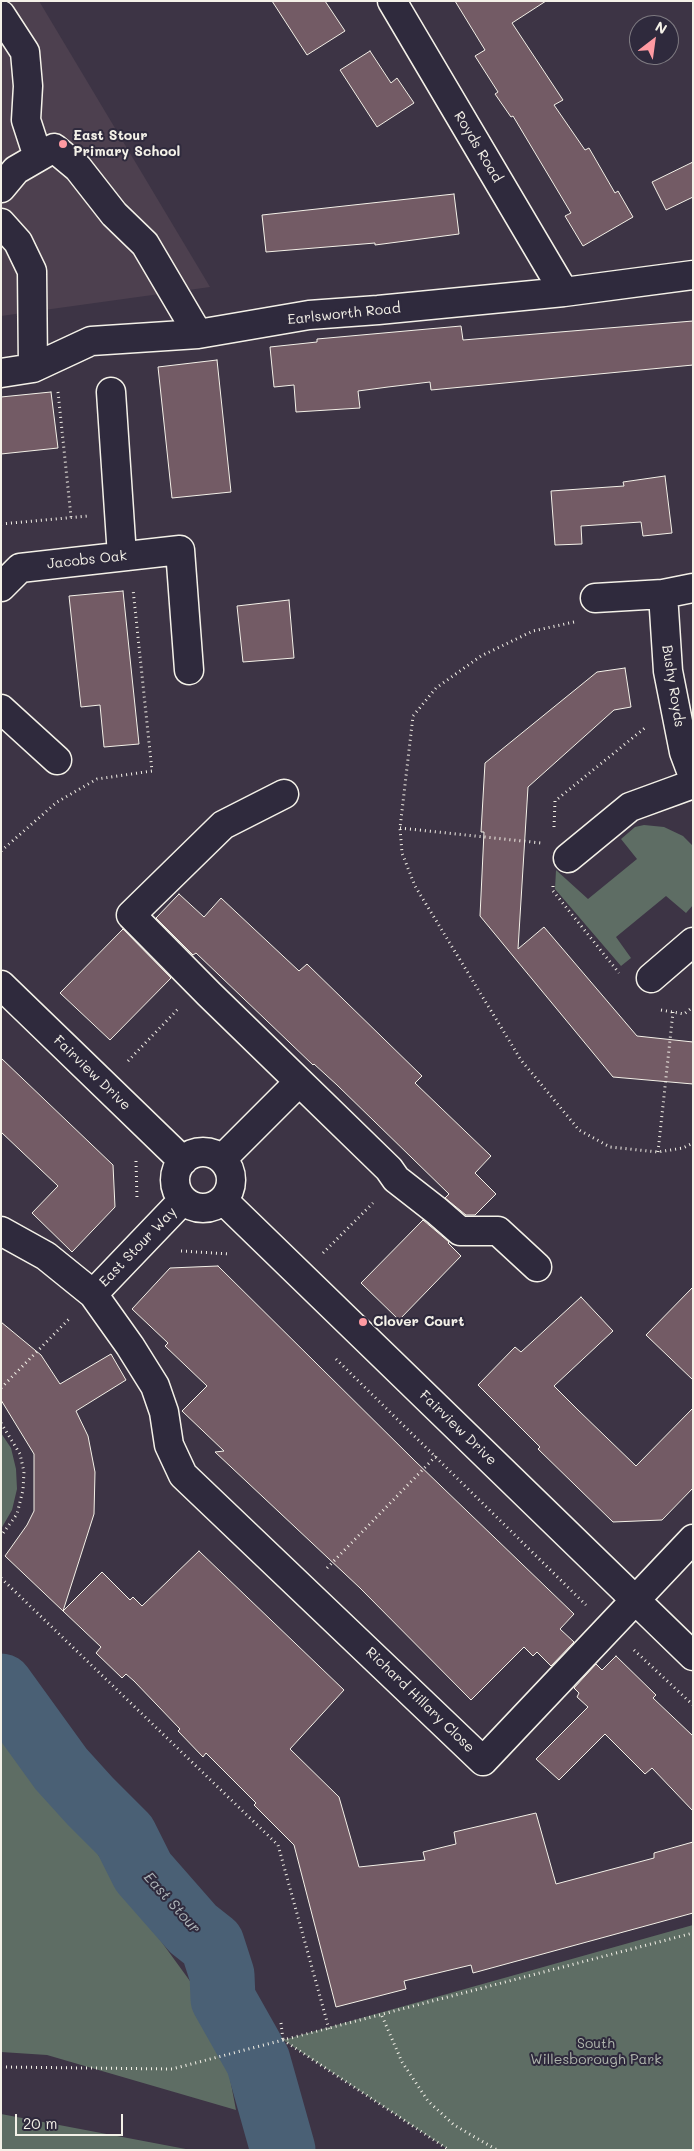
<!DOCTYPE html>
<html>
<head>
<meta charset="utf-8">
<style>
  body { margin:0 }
  #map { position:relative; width:694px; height:2151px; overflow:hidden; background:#3d3445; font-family:Mali,sans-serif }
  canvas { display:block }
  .frame { position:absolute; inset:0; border:2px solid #f4f1e8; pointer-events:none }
  .north { position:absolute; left:629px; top:15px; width:50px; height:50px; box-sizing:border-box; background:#2f2a3d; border:1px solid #7e7a81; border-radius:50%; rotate:30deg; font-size:14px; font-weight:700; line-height:20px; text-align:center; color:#f4f1e8 }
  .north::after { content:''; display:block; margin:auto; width:18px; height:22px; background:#ff9aa2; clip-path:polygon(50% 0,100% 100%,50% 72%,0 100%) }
  .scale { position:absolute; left:15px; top:2114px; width:108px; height:22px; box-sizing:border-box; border:2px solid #f4f1e8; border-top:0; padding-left:6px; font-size:15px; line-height:18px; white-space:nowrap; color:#f4f1e8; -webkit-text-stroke:4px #2f2a3d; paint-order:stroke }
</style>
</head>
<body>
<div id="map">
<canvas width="694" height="2151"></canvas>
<div class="frame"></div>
<div class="north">N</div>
<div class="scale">20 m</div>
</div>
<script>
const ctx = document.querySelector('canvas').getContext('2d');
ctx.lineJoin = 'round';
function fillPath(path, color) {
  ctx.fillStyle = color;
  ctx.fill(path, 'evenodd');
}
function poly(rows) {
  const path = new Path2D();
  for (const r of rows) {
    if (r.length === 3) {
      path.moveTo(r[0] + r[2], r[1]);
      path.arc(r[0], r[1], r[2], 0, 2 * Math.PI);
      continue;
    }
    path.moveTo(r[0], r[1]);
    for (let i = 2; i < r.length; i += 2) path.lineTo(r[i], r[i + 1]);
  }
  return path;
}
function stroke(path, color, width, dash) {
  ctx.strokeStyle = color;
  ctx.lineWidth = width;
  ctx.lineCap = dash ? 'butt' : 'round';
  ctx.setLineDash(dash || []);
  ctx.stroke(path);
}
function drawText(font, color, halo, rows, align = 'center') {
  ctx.font = font + ' Mali,sans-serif';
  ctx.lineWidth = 4;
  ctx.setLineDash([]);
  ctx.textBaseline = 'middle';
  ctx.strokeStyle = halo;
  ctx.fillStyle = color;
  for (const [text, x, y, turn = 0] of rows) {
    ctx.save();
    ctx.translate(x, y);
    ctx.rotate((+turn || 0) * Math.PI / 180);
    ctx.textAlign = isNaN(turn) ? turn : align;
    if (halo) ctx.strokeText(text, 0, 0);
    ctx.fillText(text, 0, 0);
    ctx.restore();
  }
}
const built = poly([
  [1,1,39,1,210,287,1,316]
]);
const green = poly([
  [644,825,664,827,683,836,693,846,693,905,686,913,666,896,616,937,631,958,621,966,555,889,556,870,588,899,637,859,621,839,635,827],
  [1,1433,11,1448,16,1469,17,1489,12,1510,1,1529],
  [1,1721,219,2021,236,2110,47,2055,1,2052],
  [693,1925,693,2150,449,2150,283,2040],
  [1,2114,191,2150,1,2150]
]);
const river = poly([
  [1,1686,61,1769,90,1801,125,1836,143,1872,193,1929,212,1944,222,1975,223,1999,258,2061,283,2150]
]);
const building = poly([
  [272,1,325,1,345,31,307,55,272,1],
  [455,1,546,1,512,23,563,100,554,105,585,150,589,148,615,193,618,191,633,217,583,246,565,216,571,213,513,116,511,117,495,94,498,92,475,56,485,50,455,1],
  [370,51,391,83,397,78,414,103,377,127,340,70,370,51],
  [693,162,693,197,666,210,652,182,693,162],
  [454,194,459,234,375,245,375,243,266,252,262,215,454,194],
  [693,321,693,365,431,390,430,382,388,387,358,391,360,408,296,412,294,385,274,387,270,347,317,342,317,339,461,326,463,340,693,321],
  [217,360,231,492,172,498,158,367,217,360],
  [51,392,58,448,1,454,1,397,51,392],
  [665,476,672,533,643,536,641,522,581,526,582,544,555,545,551,491,624,486,623,482,665,476],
  [123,591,139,744,104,747,100,705,81,707,69,596,123,591],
  [289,600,294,658,243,662,237,606,289,600],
  [625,668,631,707,614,710,528,787,518,949,544,927,637,1036,693,1042,693,1084,613,1077,480,916,484,832,481,832,485,763,597,672,625,668],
  [179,894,204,917,221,898,299,971,307,964,422,1076,415,1083,491,1156,475,1173,496,1194,475,1215,466,1215,445,1198,449,1194,337,1085,314,1064,313,1065,196,953,193,955,156,918,179,894],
  [123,929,171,978,110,1040,60,993,123,929],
  [1,1058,113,1165,115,1207,72,1252,32,1213,58,1186,1,1132,1,1058],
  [423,1220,449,1242,448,1243,461,1256,399,1320,361,1283,423,1220],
  [218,1266,415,1461,574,1614,560,1629,574,1642,551,1666,537,1652,533,1656,524,1647,471,1700,360,1588,215,1452,224,1451,182,1411,207,1386,165,1346,168,1343,132,1309,170,1268,218,1266],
  [693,1287,693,1380,646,1335,693,1287],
  [581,1297,613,1331,554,1386,577,1409,636,1466,693,1408,693,1488,662,1520,613,1522,538,1449,540,1447,478,1385,515,1347,521,1352,581,1297],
  [1,1322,41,1355,60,1384,111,1354,126,1380,76,1411,88,1436,95,1472,94,1514,63,1611,5,1556,27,1525,34,1511,34,1454,1,1400,1,1322],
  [199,1551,344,1690,290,1749,339,1797,359,1867,425,1860,423,1852,456,1844,454,1832,536,1813,556,1884,654,1858,654,1853,693,1842,693,1913,473,1973,471,1965,404,1981,406,1989,336,2007,294,1845,254,1805,256,1803,206,1753,203,1757,178,1731,180,1729,134,1681,126,1674,122,1678,96,1653,101,1647,63,1611,102,1572,130,1600,133,1597,142,1606,199,1551],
  [616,1656,656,1695,653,1698,693,1736,693,1811,652,1768,645,1774,605,1734,559,1780,536,1759,588,1707,577,1697,579,1693,574,1688,596,1664,602,1670,616,1656]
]);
const path = poly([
  [58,392,71,517],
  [1,524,88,516],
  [574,622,533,631,481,656,436,688,413,716,400,828,402,853,415,886,521,1060,579,1130,610,1147,658,1152,683,1148,693,1143],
  [554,827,555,801,646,727],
  [400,828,541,843],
  [1,851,57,802,97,779,152,771,133,589],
  [553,886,553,891,619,973],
  [661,1010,684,1014,693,1007],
  [128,1061,179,1008],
  [658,1152,673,1012],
  [136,1161,137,1199],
  [181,1251,230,1254],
  [323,1253,373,1203],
  [336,1359,586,1605],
  [1,1388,71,1317],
  [1,1423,20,1454,24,1472,23,1490,17,1514,1,1536],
  [327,1568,436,1456],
  [1,1578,278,1845,329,2029],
  [634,1650,693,1705],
  [382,2016,402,2062,428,2101,454,2125,497,2150],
  [281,2023,283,2040],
  [283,2040,449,2150],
  [1,2067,172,2069,693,1933]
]);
const minor = poly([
  [392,1,564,292],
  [1,15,25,52,28,86,26,120,38,157],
  [1,188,16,170,54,148,78,168,114,214,145,244,198,334],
  [1,223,18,242,32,271,33,368],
  [1,373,33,368,91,341,198,334,309,315,378,310,564,292,693,275],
  [111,392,122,556],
  [1,587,20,568,180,550,189,670],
  [663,594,668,671,684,752,693,776],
  [595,598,663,594,693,588],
  [1,709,57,760],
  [284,794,223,825,131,915,209,994,389,1169,396,1179,437,1211,460,1231,498,1231,537,1267],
  [568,858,630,807,693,784],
  [651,978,693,942],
  [1,985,183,1161],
  [203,1180,28],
  [222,1159,299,1082],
  [223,1200,693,1656],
  [1,1231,46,1256,93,1294,130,1346,155,1386,164,1412,169,1445,183,1475,483,1761,693,1539],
  [93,1294,183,1200]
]);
const markers = [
  [63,144,5,"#ff9aa2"],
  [363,1322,5,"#ff9aa2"]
];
const poiNames = [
  ["East Stour",73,136],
  ["Primary School",73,152],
  ["Clover Court",373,1322]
];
const streetNames = [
  ["Royds Road",478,147,59],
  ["Earlsworth Road",344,314,-6],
  ["Jacobs Oak",87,560,-6],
  ["Bushy Royds",673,686,81],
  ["Fairview Drive",92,1073,44],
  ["East Stour Way",138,1247,-46],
  ["Fairview Drive",458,1428,44],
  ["Richard Hillary Close",420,1700,44]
];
const parkNames = [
  ["South",596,2044],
  ["Willesborough Park",596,2060]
];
const waterNames = [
  ["East Stour",172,1903,48]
];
fillPath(built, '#4d404f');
fillPath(green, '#5e6d64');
stroke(river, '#4a6075', 65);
fillPath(building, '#735b65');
stroke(building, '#f4f1e8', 1);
stroke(minor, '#f4f1e8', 31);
stroke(path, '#f4f1e8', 3, [1, 4]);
stroke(minor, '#2f2a3d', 28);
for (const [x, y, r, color] of markers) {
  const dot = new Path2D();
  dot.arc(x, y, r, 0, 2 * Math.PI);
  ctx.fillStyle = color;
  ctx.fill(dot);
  stroke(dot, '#2f2a3d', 2);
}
drawText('bold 14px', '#f4f1e8', '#2f2a3d', poiNames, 'left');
drawText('14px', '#f4f1e8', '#2f2a3d', streetNames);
drawText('14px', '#b0b6ad', '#2f2a3d', parkNames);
drawText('italic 15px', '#b0b7ba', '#2f2a3d', waterNames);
</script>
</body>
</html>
